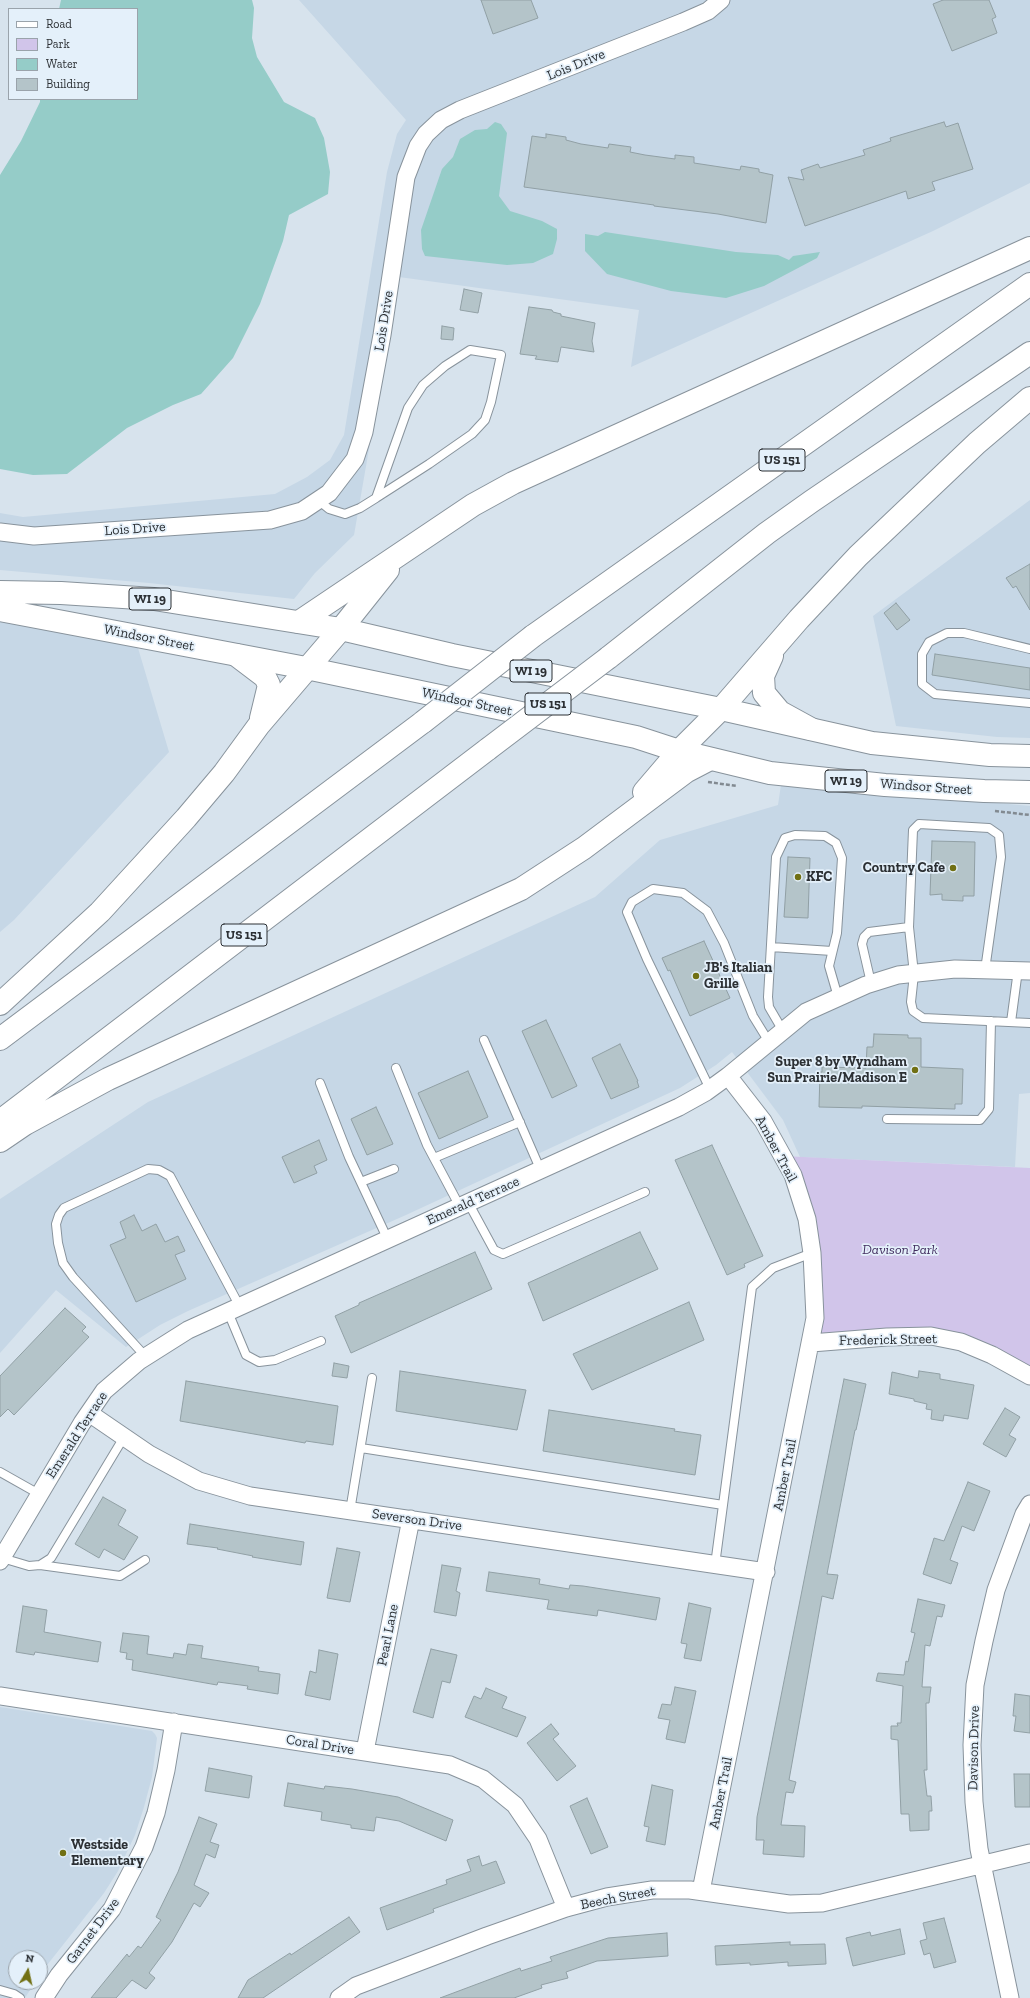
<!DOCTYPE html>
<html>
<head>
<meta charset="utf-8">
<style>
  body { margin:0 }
  #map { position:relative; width:1030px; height:1998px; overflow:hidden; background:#d7e3ed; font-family:"Zilla Slab",serif }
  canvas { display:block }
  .legend { position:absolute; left:8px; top:8px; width:130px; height:92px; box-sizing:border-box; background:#e4f0fa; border:1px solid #9aa3ab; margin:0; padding:5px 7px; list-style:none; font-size:12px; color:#2c3034 }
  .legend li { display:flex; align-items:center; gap:8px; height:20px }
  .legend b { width:20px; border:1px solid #9aa3ab }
  .north { position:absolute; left:8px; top:1950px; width:40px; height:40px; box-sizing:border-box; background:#e4f0fa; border:1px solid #9aa3ab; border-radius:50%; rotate:9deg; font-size:11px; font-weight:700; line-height:16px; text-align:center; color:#2c3034 }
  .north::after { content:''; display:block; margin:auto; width:14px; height:18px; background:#717013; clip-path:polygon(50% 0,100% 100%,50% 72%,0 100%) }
</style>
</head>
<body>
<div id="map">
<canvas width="1030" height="1998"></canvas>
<ul class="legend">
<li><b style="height:5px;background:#fff"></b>Road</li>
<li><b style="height:11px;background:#d1c5ea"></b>Park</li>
<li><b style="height:11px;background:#95ccc8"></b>Water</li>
<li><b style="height:11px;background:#b4c4c9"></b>Building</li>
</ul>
<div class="north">N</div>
</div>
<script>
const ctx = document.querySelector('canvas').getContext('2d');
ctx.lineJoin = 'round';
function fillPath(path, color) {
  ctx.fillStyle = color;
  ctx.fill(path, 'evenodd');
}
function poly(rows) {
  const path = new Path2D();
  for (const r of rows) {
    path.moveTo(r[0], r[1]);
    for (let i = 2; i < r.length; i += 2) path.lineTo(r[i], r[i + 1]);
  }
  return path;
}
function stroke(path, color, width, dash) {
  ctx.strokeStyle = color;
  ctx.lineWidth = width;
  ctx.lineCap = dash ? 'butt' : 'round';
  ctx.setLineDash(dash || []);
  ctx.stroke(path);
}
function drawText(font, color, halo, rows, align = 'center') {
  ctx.font = font + ' "Zilla Slab",serif';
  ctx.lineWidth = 3.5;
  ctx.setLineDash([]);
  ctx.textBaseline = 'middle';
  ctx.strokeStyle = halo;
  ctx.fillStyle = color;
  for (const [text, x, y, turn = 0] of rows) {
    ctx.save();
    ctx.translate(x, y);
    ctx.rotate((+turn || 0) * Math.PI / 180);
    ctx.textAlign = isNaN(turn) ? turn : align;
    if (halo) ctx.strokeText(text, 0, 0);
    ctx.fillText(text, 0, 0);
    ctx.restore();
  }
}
const built = poly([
  [299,0,1030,0,1030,183,933,231,631,367,639,310,399,277,354,535,315,573,294,599,149,583,0,570,0,513,23,517,275,494,307,477,330,460,344,435,387,172,397,134,406,120],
  [1030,500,1030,738,997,737,896,726,873,616],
  [0,622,54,630,138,648,169,752,14,920,0,932],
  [782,778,858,790,1030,806,1030,1093,1019,1094,1015,1167,800,1157,783,1120,732,1052,716,1065,680,1088,406,1215,188,1311,160,1325,126,1347,56,1290,0,1353,0,1199,148,1102,595,897,660,840,778,805],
  [0,1707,152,1731,155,1734,157,1738,152,1777,144,1807,135,1835,118,1871,104,1893,40,1974,40,1958,16,1958,16,1982,35,1982,25,1998,0,1998]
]);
const green = poly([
  [783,1156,1030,1168,1030,1376,961,1342,811,1343,812,1253]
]);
const water = poly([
  [61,0,252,0,254,8,252,38,257,57,284,102,315,118,324,138,330,172,328,194,289,215,283,241,260,304,233,358,201,394,173,405,127,428,67,474,33,475,0,469,0,175,21,141,40,102,40,99,137,99,137,9,59,9],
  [495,122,501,124,507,133,499,196,510,211,542,221,557,229,557,239,553,254,533,263,507,265,425,256,422,249,421,230,442,169,453,157,460,139,475,130,487,129],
  [605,232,736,252,778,255,789,260,793,256,820,252,817,258,764,286,726,298,671,291,607,274,585,251,585,234,598,236]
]);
const building = poly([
  [481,0,531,0,538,18,493,34,481,0],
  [943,0,989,0,996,17,992,19,997,33,952,51,933,4,943,0],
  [944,122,946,127,958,123,973,169,932,182,935,190,908,199,906,191,805,226,788,177,804,180,801,170,818,164,820,168,865,155,863,150,891,141,890,138,944,122],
  [546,134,566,137,566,140,581,144,608,148,609,144,631,147,630,152,645,155,675,159,675,155,694,157,694,163,740,170,741,166,759,169,759,172,773,175,766,223,718,214,654,206,654,205,524,187,532,136,546,138,546,134],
  [464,289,482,293,478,313,460,310,464,289],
  [529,307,552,310,553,312,561,314,561,316,595,323,592,341,594,352,561,347,558,362,535,359,537,356,520,354,529,307],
  [442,326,454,328,453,340,441,339,442,326],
  [1030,564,1030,610,1016,586,1013,588,1006,578,1030,564],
  [896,603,910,620,897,630,884,613,896,603],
  [935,654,1030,668,1030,690,932,675,935,654],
  [932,841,975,842,974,896,963,896,963,901,942,900,942,894,930,895,932,841],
  [788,857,810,858,808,918,784,917,788,857],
  [704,941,730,998,690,1016,670,970,668,971,662,958,704,941],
  [546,1020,577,1086,552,1098,522,1031,546,1020],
  [874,1034,908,1035,908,1038,921,1038,921,1067,963,1069,962,1104,955,1104,955,1109,862,1106,862,1108,819,1107,820,1072,822,1072,822,1067,866,1068,867,1047,873,1047,874,1034],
  [620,1044,638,1081,637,1081,639,1087,611,1099,592,1058,620,1044],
  [468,1071,488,1117,439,1139,418,1093,468,1071],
  [376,1107,393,1144,367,1155,351,1119,376,1107],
  [319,1140,327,1160,314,1166,317,1173,294,1183,282,1157,319,1140],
  [712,1145,763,1256,744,1264,745,1267,727,1275,675,1160,712,1145],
  [134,1215,142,1231,156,1224,165,1242,178,1236,185,1251,175,1255,186,1279,136,1302,110,1245,126,1238,120,1222,134,1215],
  [640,1232,658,1269,543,1321,528,1283,640,1232],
  [475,1252,492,1289,351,1353,335,1316,359,1305,359,1303,475,1252],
  [689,1302,704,1340,592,1390,573,1354,689,1302],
  [65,1308,86,1327,82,1331,89,1337,14,1415,8,1409,0,1417,0,1376,65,1308],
  [334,1363,349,1366,347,1378,332,1376,334,1363],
  [400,1371,526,1390,517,1430,396,1411,400,1371],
  [919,1371,940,1374,940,1379,974,1385,968,1419,944,1415,943,1421,931,1419,932,1410,926,1409,927,1404,914,1401,914,1399,889,1394,892,1372,918,1378,919,1371],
  [844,1379,866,1384,856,1430,855,1430,827,1574,838,1575,833,1599,822,1596,789,1780,796,1782,793,1793,786,1792,781,1825,805,1826,804,1857,763,1854,764,1840,756,1840,757,1817,844,1379],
  [186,1381,338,1406,333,1445,306,1441,305,1443,180,1421,186,1381],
  [1005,1408,1020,1417,1009,1435,1016,1439,1006,1457,983,1444,1005,1408],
  [549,1410,675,1429,674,1431,701,1435,695,1475,543,1451,549,1410],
  [968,1482,990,1491,974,1531,962,1526,950,1560,958,1563,951,1584,923,1574,934,1538,944,1541,968,1482],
  [103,1497,126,1510,118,1525,138,1537,124,1560,104,1549,99,1558,75,1544,103,1497],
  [190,1524,304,1542,301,1565,252,1557,253,1556,217,1549,218,1548,187,1544,190,1524],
  [337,1548,360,1552,350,1602,327,1598,337,1548],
  [442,1565,461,1568,456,1591,460,1593,456,1616,434,1612,442,1565],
  [489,1572,540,1579,539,1584,569,1589,570,1585,583,1586,660,1598,656,1620,598,1610,597,1616,547,1609,549,1600,486,1591,489,1572],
  [918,1599,945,1605,942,1617,937,1616,930,1646,925,1645,922,1687,931,1687,929,1703,926,1703,927,1770,924,1770,927,1796,931,1796,932,1811,929,1811,929,1830,910,1831,909,1814,901,1814,898,1740,891,1739,891,1726,898,1726,897,1723,901,1723,903,1686,876,1681,878,1673,904,1675,906,1661,908,1662,915,1633,911,1632,918,1599],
  [689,1603,711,1608,701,1661,684,1658,687,1644,681,1643,689,1603],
  [23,1606,47,1610,44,1632,101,1642,98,1662,35,1652,34,1655,16,1652,23,1606],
  [123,1633,149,1636,147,1654,173,1658,174,1653,186,1655,188,1644,203,1646,201,1658,259,1667,258,1671,280,1674,278,1694,247,1689,248,1686,218,1682,217,1685,132,1670,133,1660,126,1659,127,1653,120,1652,123,1633],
  [431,1649,457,1655,450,1683,442,1681,433,1718,413,1712,431,1649],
  [319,1650,338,1654,330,1700,305,1695,310,1671,316,1673,319,1650],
  [675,1687,696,1691,685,1743,666,1739,670,1720,658,1718,662,1704,671,1705,675,1687],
  [486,1688,507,1697,502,1708,526,1717,517,1737,465,1717,474,1696,481,1699,486,1688],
  [1015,1694,1030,1696,1030,1733,1014,1731,1016,1716,1013,1716,1015,1694],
  [551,1724,559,1734,553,1739,576,1766,557,1781,527,1743,551,1724],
  [209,1768,252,1776,249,1798,205,1791,209,1768],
  [1014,1774,1030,1774,1030,1807,1015,1807,1014,1774],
  [288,1783,324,1789,325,1786,352,1789,398,1797,453,1820,446,1841,399,1821,376,1817,374,1831,351,1828,351,1825,321,1820,322,1812,284,1806,288,1783],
  [652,1785,673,1790,665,1845,646,1841,649,1827,644,1826,652,1785],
  [587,1798,608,1847,591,1854,570,1806,587,1798],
  [199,1817,217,1824,210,1842,219,1845,215,1858,206,1854,194,1885,209,1893,200,1907,194,1903,172,1942,149,1973,155,1978,146,1989,132,1980,116,1998,91,1998,127,1954,129,1957,138,1946,141,1948,161,1920,156,1917,178,1872,199,1817],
  [479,1856,482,1866,496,1861,505,1883,433,1909,434,1912,387,1930,380,1908,447,1884,446,1880,471,1871,467,1860,479,1856],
  [349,1917,360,1932,263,1998,238,1998,248,1980,290,1953,291,1955,349,1917],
  [944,1918,956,1962,934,1968,930,1953,924,1955,920,1941,927,1939,923,1923,944,1918],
  [900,1929,905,1954,853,1966,846,1938,870,1932,871,1936,900,1929],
  [667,1933,668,1956,597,1961,566,1972,568,1978,541,1985,542,1988,514,1998,440,1998,520,1968,521,1971,552,1961,550,1957,608,1938,667,1933],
  [790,1942,790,1945,825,1944,826,1964,788,1966,788,1962,750,1965,750,1963,716,1965,715,1946,790,1942]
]);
const path = poly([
  [708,782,737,786],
  [995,811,1030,815]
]);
const lane = poly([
  [318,500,329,509,345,514,360,508,376,498,408,408,423,385,445,366,470,350,501,355,491,402,485,420,472,434,429,464,376,498],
  [1030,649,964,633,947,633,929,642,922,654,922,684,935,694,1030,703],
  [771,947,832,951],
  [985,970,1001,857,999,835,989,828,919,824,913,830,909,927,914,974,911,1002,913,1011,923,1018,1030,1023],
  [871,983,862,944,864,937,869,932,909,927],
  [1011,1022,1018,970],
  [783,1031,769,1007,768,997,776,857,785,838,795,835,825,836,836,843,842,858,837,933,829,966,838,997],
  [484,1040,541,1171],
  [396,1068,427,1145,460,1207],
  [320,1083,349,1157,388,1240],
  [710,1089,647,959,627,912,632,902,653,889,683,893,707,911,724,943,753,1016,769,1042],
  [887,1119,980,1120,989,1109,991,1021],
  [434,1158,520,1122],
  [361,1182,394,1169],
  [469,1204,494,1250,503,1254,645,1192],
  [228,1312,246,1355,259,1362,275,1360,321,1341],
  [146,1357,73,1277,63,1263,58,1243,56,1224,59,1215,64,1208,148,1169,159,1170,170,1176,240,1307],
  [361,1448,723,1505,715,1565],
  [0,1472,39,1494],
  [723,1505,752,1287,773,1268,812,1253],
  [350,1511,372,1378],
  [2,1558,29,1566,40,1565,120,1576,145,1560],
  [40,1565,51,1558,124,1437],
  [0,1990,14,1994,20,1998]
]);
const street = poly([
  [0,532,34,536,270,520,302,511,329,493,355,459,364,432,382,335,406,177,418,146,426,134,441,120,460,110,683,22,708,11,721,0],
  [811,1343,887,1337,931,1336,961,1342,992,1355,1030,1376],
  [89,1413,149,1454,199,1481,250,1496,766,1572],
  [0,1561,82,1423,104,1391,139,1361,188,1330,679,1107,706,1092,728,1076,806,1012,866,985,898,975,955,969,1030,971],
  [0,1696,450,1765,483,1779,515,1805,538,1839,566,1908],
  [365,1751,411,1519],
  [701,1891,815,1318,812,1253,807,1219,793,1175,763,1121,728,1076],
  [44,1998,59,1975,112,1909,144,1847,156,1813,166,1770,174,1722],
  [339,1998,356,1986,487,1936,566,1908,607,1897,652,1890,690,1890,789,1904,822,1903,1030,1853],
  [1010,1998,979,1849,974,1802,972,1745,975,1685,984,1641,996,1590,1024,1514,1030,1504]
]);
const primary = poly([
  [0,592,61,593,154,599,341,629,452,655,721,709,872,743,990,755,1030,756],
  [0,610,306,668,636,737,679,751,770,773,885,785,984,791,1030,792]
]);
const highway = poly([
  [299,622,473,505,513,483,1030,248],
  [533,636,1030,284],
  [236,655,265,677,269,685,261,718],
  [772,656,763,676,764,693,780,712,811,729],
  [608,658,767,533,812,501,1030,353],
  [644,792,679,751,721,709,799,619,858,556,977,443,1030,398],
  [0,1004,100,912,186,818,224,773,259,725,341,629,388,570],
  [0,1039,423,722],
  [0,1121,488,749],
  [0,1141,25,1124,108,1079,521,889,584,848,687,771,710,759]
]);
const highwayBridge = poly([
  [423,722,533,636],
  [488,749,608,658]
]);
const markers = [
  [953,868,4,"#717013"],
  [798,877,4,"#717013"],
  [696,976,4,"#717013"],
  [915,1070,4,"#717013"],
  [63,1853,4,"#717013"]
];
const shields = [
  [782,460,46],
  [150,599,42],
  [531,671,42],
  [548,704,46],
  [846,781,42],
  [244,935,46]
];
const shieldNames = [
  ["US 151",782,460],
  ["WI 19",150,599],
  ["WI 19",531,671],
  ["US 151",548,704],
  ["WI 19",846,781],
  ["US 151",244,935]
];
const streetNames = [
  ["Lois Drive",576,65,-22],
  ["Lois Drive",384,321,-81],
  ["Lois Drive",135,529,-4],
  ["Windsor Street",149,638,11],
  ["Windsor Street",467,702,12],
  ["Windsor Street",926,787,4],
  ["Amber Trail",776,1149,62],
  ["Emerald Terrace",473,1201,-24],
  ["Frederick Street",888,1340,-1],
  ["Emerald Terrace",77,1435,-57],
  ["Amber Trail",785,1475,-79],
  ["Severson Drive",417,1520,8],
  ["Pearl Lane",388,1635,-79],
  ["Coral Drive",320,1745,9],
  ["Davison Drive",974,1748,-89],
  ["Amber Trail",721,1793,-79],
  ["Beech Street",618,1898,-11],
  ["Garnet Drive",93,1931,-53]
];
const poiNames = [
  ["Country Cafe",945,868,"right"],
  ["KFC",806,877],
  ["JB's Italian",704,968],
  ["Grille",704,984],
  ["Super 8 by Wyndham",907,1062,"right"],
  ["Sun Prairie/Madison E",907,1078,"right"],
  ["Westside",71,1845],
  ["Elementary",71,1861]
];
const parkNames = [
  ["Davison Park",900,1250]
];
fillPath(built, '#c6d7e6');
fillPath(green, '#d1c5ea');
fillPath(water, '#95ccc8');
fillPath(building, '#b4c4c9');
stroke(building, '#91a0a5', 1);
stroke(lane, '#88939c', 10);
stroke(street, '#88939c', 19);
stroke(primary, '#88939c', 24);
stroke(highway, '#88939c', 24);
stroke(path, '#828a91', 2.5, [4, 2]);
stroke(lane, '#fff', 8);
stroke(street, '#fff', 17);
stroke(primary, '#fff', 22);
stroke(highway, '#fff', 22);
stroke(highwayBridge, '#88939c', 24, []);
stroke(highwayBridge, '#fff', 22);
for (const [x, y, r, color] of markers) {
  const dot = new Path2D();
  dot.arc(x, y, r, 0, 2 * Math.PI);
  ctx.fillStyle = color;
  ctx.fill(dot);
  stroke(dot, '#e4f0fa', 1.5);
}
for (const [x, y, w] of shields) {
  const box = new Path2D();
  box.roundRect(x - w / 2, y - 11, w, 22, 3);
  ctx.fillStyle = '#e4f0fa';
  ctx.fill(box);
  stroke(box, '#2c3034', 1);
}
drawText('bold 13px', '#2c3034', null, shieldNames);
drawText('14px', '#2c3034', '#e4f0fa', streetNames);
drawText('bold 14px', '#2c3034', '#e4f0fa', poiNames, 'left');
drawText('italic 14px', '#412d5f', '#e4f0fa', parkNames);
</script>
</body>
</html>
